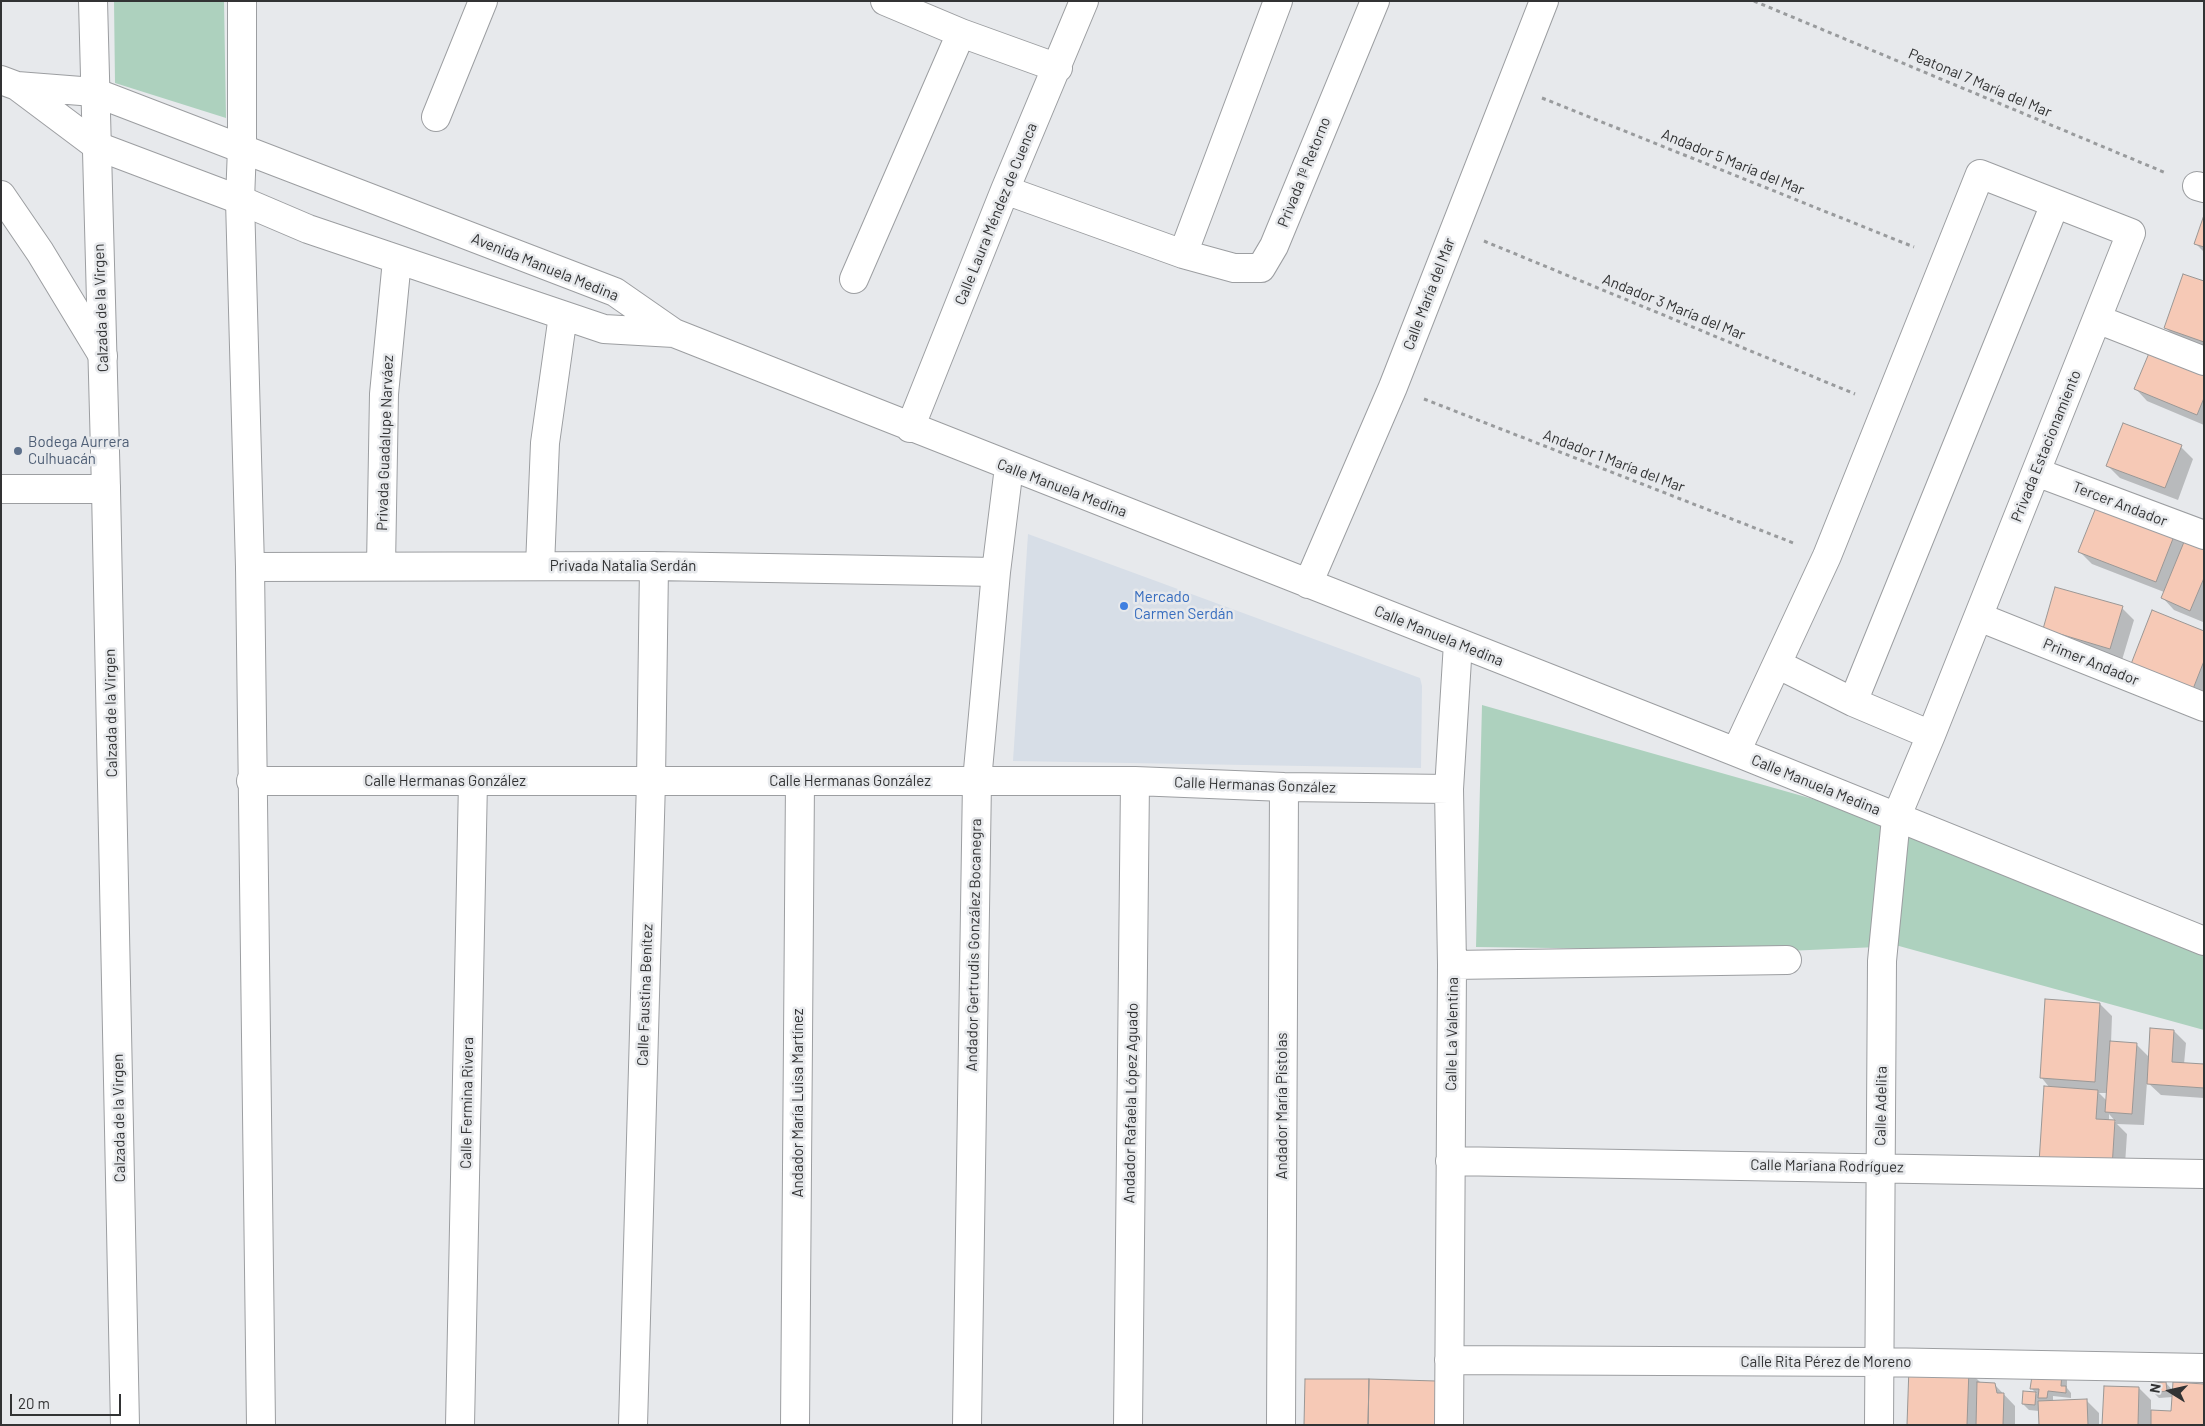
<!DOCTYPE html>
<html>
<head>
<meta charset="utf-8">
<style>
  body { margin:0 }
  #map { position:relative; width:2205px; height:1426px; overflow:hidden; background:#e7e9ec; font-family:Barlow,sans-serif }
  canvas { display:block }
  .frame { position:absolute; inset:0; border:2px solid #323334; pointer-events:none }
  .north { position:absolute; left:2145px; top:1366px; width:50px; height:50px; -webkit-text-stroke:4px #e7e9ec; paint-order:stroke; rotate:280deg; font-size:14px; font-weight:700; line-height:20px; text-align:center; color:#323334 }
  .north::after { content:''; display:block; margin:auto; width:18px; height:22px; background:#323334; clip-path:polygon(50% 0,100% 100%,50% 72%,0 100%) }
  .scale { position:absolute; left:10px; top:1394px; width:111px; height:22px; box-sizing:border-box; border:2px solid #323334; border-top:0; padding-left:6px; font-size:15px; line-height:18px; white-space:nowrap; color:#323334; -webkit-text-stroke:4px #e7e9ec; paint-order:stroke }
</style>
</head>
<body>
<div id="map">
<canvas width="2205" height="1426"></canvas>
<div class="frame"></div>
<div class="north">N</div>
<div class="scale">20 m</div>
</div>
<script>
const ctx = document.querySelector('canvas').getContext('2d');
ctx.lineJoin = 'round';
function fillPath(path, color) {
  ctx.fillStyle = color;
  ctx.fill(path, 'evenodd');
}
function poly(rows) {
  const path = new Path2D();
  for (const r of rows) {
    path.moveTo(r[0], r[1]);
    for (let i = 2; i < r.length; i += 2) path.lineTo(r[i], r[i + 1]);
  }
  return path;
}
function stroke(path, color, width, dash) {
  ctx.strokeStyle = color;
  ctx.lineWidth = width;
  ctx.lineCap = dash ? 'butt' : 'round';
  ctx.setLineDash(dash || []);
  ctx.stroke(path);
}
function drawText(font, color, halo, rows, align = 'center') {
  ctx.font = font + ' Barlow,sans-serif';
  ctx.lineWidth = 5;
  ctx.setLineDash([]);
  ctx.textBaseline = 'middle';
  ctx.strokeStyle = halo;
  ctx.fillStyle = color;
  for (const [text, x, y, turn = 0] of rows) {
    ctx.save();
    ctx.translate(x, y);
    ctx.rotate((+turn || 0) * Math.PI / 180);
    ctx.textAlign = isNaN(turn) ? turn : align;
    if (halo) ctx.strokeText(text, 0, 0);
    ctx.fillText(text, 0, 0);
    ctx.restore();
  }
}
const built = poly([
  [1028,534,1420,678,1422,686,1421,768,1013,761]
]);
const green = poly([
  [114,1,224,1,226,118,115,83],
  [1482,705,1827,803,2204,955,2204,1030,1899,946,1787,951,1476,947]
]);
const shadow = poly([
  [2204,219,2204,252,2196,244],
  [2204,283,2204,349,2178,340,2166,328],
  [2204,369,2204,425,2147,401,2135,388],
  [2181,447,2193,459,2178,500,2120,478,2108,466],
  [2175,532,2188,545,2204,551,2203,622,2174,610,2162,597,2164,592,2092,564,2080,552],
  [2122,608,2134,620,2122,660,2044,629],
  [2204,632,2204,700,2144,676],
  [2100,1004,2112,1016,2111,1043,2136,1044,2150,1058,2174,1031,2186,1043,2184,1064,2204,1065,2204,1098,2161,1095,2147,1082,2144,1125,2117,1124,2127,1134,2124,1180,2041,1077],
  [2099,1093,2108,1093,2107,1101],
  [2109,1114,2116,1122,2109,1121],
  [1969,1371,1982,1384,1994,1384,2015,1406,2015,1425,1908,1425],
  [2062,1374,2067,1380,2067,1388,2071,1393,2071,1398,2053,1396,2053,1402,2086,1400,2099,1413,2099,1425,2040,1425,2039,1411,2029,1410,2023,1404,2024,1393,2037,1394,2032,1389],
  [2166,1383,2204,1425,2104,1425,2139,1388,2151,1400,2151,1412,2172,1413,2173,1397,2159,1398,2153,1392]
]);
const building = poly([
  [2204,215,2204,247,2194,244,2204,215],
  [2183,274,2204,281,2204,342,2164,328,2183,274],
  [2152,346,2204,368,2204,398,2197,415,2134,389,2152,346],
  [2123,423,2182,445,2165,488,2106,466,2123,423],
  [2099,500,2176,531,2156,582,2078,552,2099,500],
  [2184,542,2204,550,2204,578,2190,611,2161,598,2184,542],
  [2055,587,2123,606,2110,649,2043,629,2055,587],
  [2152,610,2204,631,2204,661,2193,689,2131,664,2152,610],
  [2045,999,2100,1003,2095,1082,2040,1078,2045,999],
  [2150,1028,2174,1030,2172,1062,2204,1064,2204,1088,2147,1084,2150,1028],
  [2110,1041,2137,1043,2132,1114,2105,1112,2110,1041],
  [2044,1086,2098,1090,2096,1119,2115,1120,2112,1168,2039,1163,2044,1086],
  [1909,1367,1969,1369,1967,1425,1907,1425,1909,1367],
  [2033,1370,2062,1373,2061,1386,2066,1386,2066,1393,2048,1391,2047,1398,2038,1398,2039,1389,2030,1389,2033,1370],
  [1305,1379,1369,1379,1368,1425,1304,1425,1305,1379],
  [1369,1379,1436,1381,1435,1425,1368,1425,1369,1379],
  [1977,1382,1995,1383,1997,1393,2004,1393,2003,1425,1976,1425,1977,1382],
  [2166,1382,2167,1391,2152,1393,2151,1383,2166,1382],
  [2173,1382,2204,1384,2204,1425,2151,1425,2151,1410,2171,1411,2173,1382],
  [2104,1386,2139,1387,2138,1425,2102,1425,2104,1386],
  [2023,1391,2036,1392,2035,1405,2022,1404,2023,1391],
  [2087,1399,2088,1425,2039,1425,2038,1401,2087,1399]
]);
const path = poly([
  [1754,1,2166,173],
  [1542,98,1914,247],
  [1484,241,1855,394],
  [1424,399,1796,544]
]);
const minor = poly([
  [885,1,961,33,1058,68],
  [1,80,17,86,94,92,615,292,674,333,1736,752,2204,941],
  [17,86,97,146,240,200,308,229,604,329,674,333],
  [436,117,483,1],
  [2197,186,2204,188],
  [1005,190,1183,254,1234,268,1261,268,1274,246,1375,1],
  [1,195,40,252,103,356],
  [1183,254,1278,1],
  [854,279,961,33],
  [2097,319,2204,361],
  [910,428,1005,190,1084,1],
  [2036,472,2204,535],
  [1,489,106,489],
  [381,566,384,394,397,260],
  [540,566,545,443,563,315],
  [250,567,654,566,996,572],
  [1308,584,1393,387,1544,1],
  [1979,617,2204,707],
  [1777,664,1853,702,1931,735],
  [1853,702,2055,204],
  [1736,752,1827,556,1980,174,2131,233,1931,735,1896,818,1882,961,1879,1425],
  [251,781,1135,781,1284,787,1449,789],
  [1452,965,1787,960],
  [1450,1161,2204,1174],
  [1449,1360,1879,1362,2204,1368],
  [460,1425,473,781],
  [633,1425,651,781,654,566],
  [795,1425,800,781],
  [967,1425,977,781,996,572,1009,467],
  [1128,1425,1135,781],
  [1281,1425,1284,787],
  [1449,1425,1452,965,1449,789,1458,643]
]);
const major = poly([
  [93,1,106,489,125,1425],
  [242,1,242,148,240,200,250,567,261,1425]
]);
const markers = [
  [18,451,5,"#5c6f8a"],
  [1124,606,5,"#3f7fe0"]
];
const streetNames = [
  ["Peatonal 7 María del Mar",1980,83,23],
  ["Andador 5 María del Mar",1733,162,22],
  ["Privada 1º Retorno",1304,172,-68],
  ["Calle Laura Méndez de Cuenca",996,214,-68],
  ["Avenida Manuela Medina",545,267,22],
  ["Calle María del Mar",1429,294,-69],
  ["Andador 3 María del Mar",1674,307,22],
  ["Calzada de la Virgen",101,308,-92],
  ["Privada Guadalupe Narváez",385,443,-88],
  ["Privada Estacionamiento",2046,446,-68],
  ["Andador 1 María del Mar",1614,461,21],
  ["Calle Manuela Medina",1062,488,21],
  ["Tercer Andador",2120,504,21],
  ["Privada Natalia Serdán",623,566],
  ["Calle Manuela Medina",1439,636,22],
  ["Primer Andador",2091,662,22],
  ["Calzada de la Virgen",111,713,-91],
  ["Calle Hermanas González",445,781],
  ["Calle Hermanas González",850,781],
  ["Calle Hermanas González",1255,785,2],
  ["Calle Manuela Medina",1816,785,22],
  ["Andador Gertrudis González Bocanegra",974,945,-89],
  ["Calle Faustina Benítez",645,995,-88],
  ["Calle La Valentina",1452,1034,-89],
  ["Calle Fermina Rivera",467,1103,-89],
  ["Andador María Luisa Martínez",798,1103,-90],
  ["Andador Rafaela López Aguado",1131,1103,-89],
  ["Andador María Pistolas",1282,1106,-90],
  ["Calle Adelita",1881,1106,-89],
  ["Calzada de la Virgen",119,1118,-91],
  ["Calle Mariana Rodríguez",1827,1166,1],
  ["Calle Rita Pérez de Moreno",1826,1362]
];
const serviceNames = [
  ["Bodega Aurrera",28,442],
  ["Culhuacán",28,459]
];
const shopNames = [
  ["Mercado",1134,597],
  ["Carmen Serdán",1134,614]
];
fillPath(built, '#d7dee7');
fillPath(green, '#add1be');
fillPath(shadow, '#0003');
fillPath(building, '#f6c9b6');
stroke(building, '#9a9795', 1);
stroke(minor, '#9c9ea1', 30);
stroke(major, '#9c9ea1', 30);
stroke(path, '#999b9d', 3, [4, 4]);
stroke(minor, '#fff', 28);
stroke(major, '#fff', 28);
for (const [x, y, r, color] of markers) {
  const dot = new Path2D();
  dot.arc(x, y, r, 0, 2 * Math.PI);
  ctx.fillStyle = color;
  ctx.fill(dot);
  stroke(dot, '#e7e9ec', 2);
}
drawText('15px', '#323334', '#e7e9ec', streetNames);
drawText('15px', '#4e5e75', '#e7e9ec', serviceNames, 'left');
drawText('15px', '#366cbe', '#e7e9ec', shopNames, 'left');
</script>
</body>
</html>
